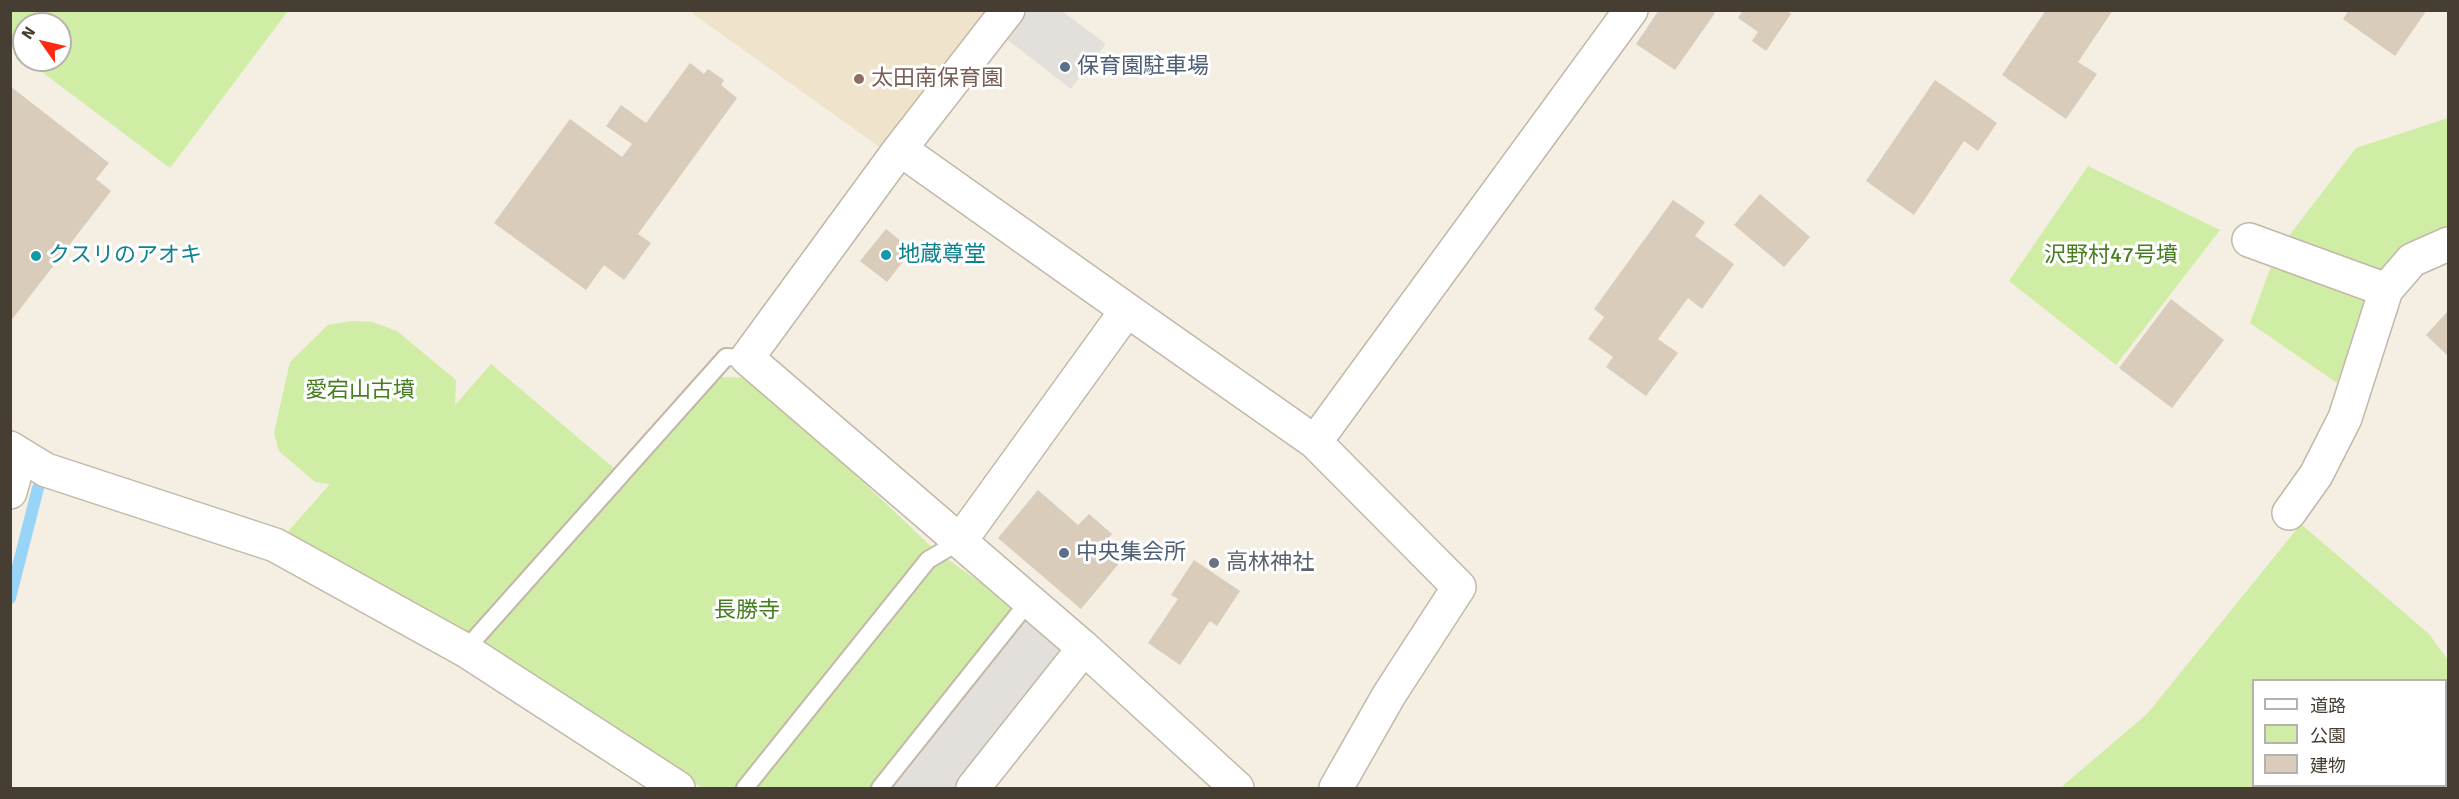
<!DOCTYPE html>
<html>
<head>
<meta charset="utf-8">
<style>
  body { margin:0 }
  #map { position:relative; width:2459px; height:799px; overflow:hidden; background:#f4eee3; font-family:Signika,"Noto Sans JP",sans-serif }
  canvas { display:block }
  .frame { position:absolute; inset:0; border:12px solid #463e32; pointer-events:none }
  .legend { position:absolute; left:2252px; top:679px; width:195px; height:108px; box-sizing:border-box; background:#fff; border:2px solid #b5b2ad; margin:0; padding:8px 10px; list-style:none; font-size:18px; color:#463e32 }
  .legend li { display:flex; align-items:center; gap:12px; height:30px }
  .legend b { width:30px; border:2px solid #b5b2ad }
  .north { position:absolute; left:12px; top:12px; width:60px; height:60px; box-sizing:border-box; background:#fff; border:2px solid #b5b2ad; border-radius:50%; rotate:304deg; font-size:16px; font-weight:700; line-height:24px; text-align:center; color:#463e32 }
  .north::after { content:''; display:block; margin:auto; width:21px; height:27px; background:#ff290e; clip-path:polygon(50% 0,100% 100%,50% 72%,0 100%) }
</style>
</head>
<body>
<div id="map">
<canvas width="2459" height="799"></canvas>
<div class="frame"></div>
<ul class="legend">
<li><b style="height:8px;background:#fff"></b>道路</li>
<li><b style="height:16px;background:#d0eda6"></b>公園</li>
<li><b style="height:16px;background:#d9ccba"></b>建物</li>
</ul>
<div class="north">N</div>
</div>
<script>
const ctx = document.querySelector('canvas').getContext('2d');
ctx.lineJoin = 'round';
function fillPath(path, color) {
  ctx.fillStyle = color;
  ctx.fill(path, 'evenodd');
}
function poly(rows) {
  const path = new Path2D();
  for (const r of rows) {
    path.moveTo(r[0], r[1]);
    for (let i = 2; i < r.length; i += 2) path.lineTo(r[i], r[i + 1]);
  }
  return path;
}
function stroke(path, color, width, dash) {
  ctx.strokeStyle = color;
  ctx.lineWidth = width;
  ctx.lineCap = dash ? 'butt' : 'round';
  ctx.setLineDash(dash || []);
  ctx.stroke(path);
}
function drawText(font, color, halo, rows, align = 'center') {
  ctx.font = font + ' Signika,"Noto Sans JP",sans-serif';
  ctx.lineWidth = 6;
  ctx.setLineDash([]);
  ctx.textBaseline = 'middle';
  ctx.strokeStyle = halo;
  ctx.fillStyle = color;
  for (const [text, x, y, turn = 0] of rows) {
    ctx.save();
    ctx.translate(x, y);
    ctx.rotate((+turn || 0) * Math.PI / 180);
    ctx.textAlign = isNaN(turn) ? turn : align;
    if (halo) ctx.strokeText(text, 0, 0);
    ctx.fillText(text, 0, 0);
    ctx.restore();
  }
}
const education = poly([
  [689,11,986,11,881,148]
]);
const green = poly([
  [10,11,11,10,288,11,170,168,26,60,60,60,60,24,24,24,24,58,11,48],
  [2448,118,2448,233,2370,290,2337,383,2250,323,2276,253,2356,148],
  [2088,166,2220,230,2116,365,2009,281],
  [351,321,372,322,397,331,456,380,455,405,491,364,628,480,719,377,753,378,937,552,1014,606,869,788,702,788,492,653,285,535,330,484,315,482,279,451,274,433,290,362,328,325],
  [2301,524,2429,634,2448,660,2448,746,2446,749,2446,680,2254,680,2254,786,2407,786,2403,788,2060,788,2147,714]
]);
const parking = poly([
  [1024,11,1062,11,1106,44,1071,89,1004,37],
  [1014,606,1066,648,956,788,869,788]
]);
const stream = poly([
  [10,598,38,488]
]);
const building = poly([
  [1659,10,1711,10,1715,13,1675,70,1636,44],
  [1743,10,1786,10,1791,14,1766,51,1752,41,1758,32,1738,18],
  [2046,10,2113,10,2078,62,2097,74,2066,119,2002,75],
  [2349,10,2427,10,2395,56,2343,19],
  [690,63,704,74,708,69,724,80,721,85,737,98,638,234,651,243,624,280,604,265,586,290,494,223,570,119,622,157,632,144,606,126,621,105,646,123],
  [1935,80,1997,123,1978,151,1964,141,1914,215,1866,181],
  [10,86,109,163,96,179,111,191,10,322],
  [1760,194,1810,237,1784,267,1734,225],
  [1673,200,1705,222,1695,236,1734,264,1702,309,1688,298,1658,339,1678,353,1646,396,1606,367,1613,357,1588,339,1604,317,1594,309],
  [886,229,912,250,887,282,860,261],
  [2171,299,2224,340,2172,408,2119,368],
  [2448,311,2448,356,2426,335],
  [1038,490,1078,525,1089,514,1112,534,1103,545,1121,561,1081,609,998,538],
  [1194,560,1240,591,1217,626,1210,621,1180,665,1148,643,1178,599,1171,595]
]);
const service = poly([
  [465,650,726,357,747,358],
  [745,788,928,560,960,541],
  [880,788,1029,601]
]);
const minor = poly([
  [1008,10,900,149,747,358,1084,648,1237,788],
  [900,149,1127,310],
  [2249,240,2386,290],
  [1315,442,1459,587,1389,695,1336,788],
  [10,448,46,470,275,545,465,650,678,788],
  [10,492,20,456],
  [2289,513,2316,475,2345,418,2386,290,2412,260,2448,244],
  [960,541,1127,310,1315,442,1631,10],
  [973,788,1084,648]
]);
const markers = [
  [1065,67,6,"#5c6f8a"],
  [859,79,6,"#8d6e63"],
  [886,255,6,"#0f9aa8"],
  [36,256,6,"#0f9aa8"],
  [1064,553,6,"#5c6f8a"],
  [1214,563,6,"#6b7280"]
];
const serviceNames = [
  ["保育園駐車場",1077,67],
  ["中央集会所",1076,553]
];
const educationNames = [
  ["太田南保育園",871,79]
];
const cultureNames = [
  ["地蔵尊堂",898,255],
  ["クスリのアオキ",48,256]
];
const parkNames = [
  ["沢野村47号墳",2111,256],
  ["愛宕山古墳",360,391],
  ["長勝寺",747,611]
];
const worshipNames = [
  ["高林神社",1226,563]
];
fillPath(education, '#efe3cb');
fillPath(green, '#d0eda6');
fillPath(parking, '#e3e0dc');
stroke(stream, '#97d4f8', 12);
fillPath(building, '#d9ccba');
stroke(service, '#c3b8a8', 20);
stroke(minor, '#c3b8a8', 36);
stroke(service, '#fff', 16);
stroke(minor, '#fff', 33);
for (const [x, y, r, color] of markers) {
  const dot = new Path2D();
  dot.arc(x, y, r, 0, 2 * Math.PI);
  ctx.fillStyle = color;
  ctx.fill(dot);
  stroke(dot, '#fff', 2);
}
drawText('22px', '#4e5e75', '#fff', serviceNames, 'left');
drawText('22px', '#785e54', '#fff', educationNames, 'left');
drawText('22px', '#0d838f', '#fff', cultureNames, 'left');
drawText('22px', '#477e20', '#fff', parkNames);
drawText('22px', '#5b616d', '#fff', worshipNames, 'left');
</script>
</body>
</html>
